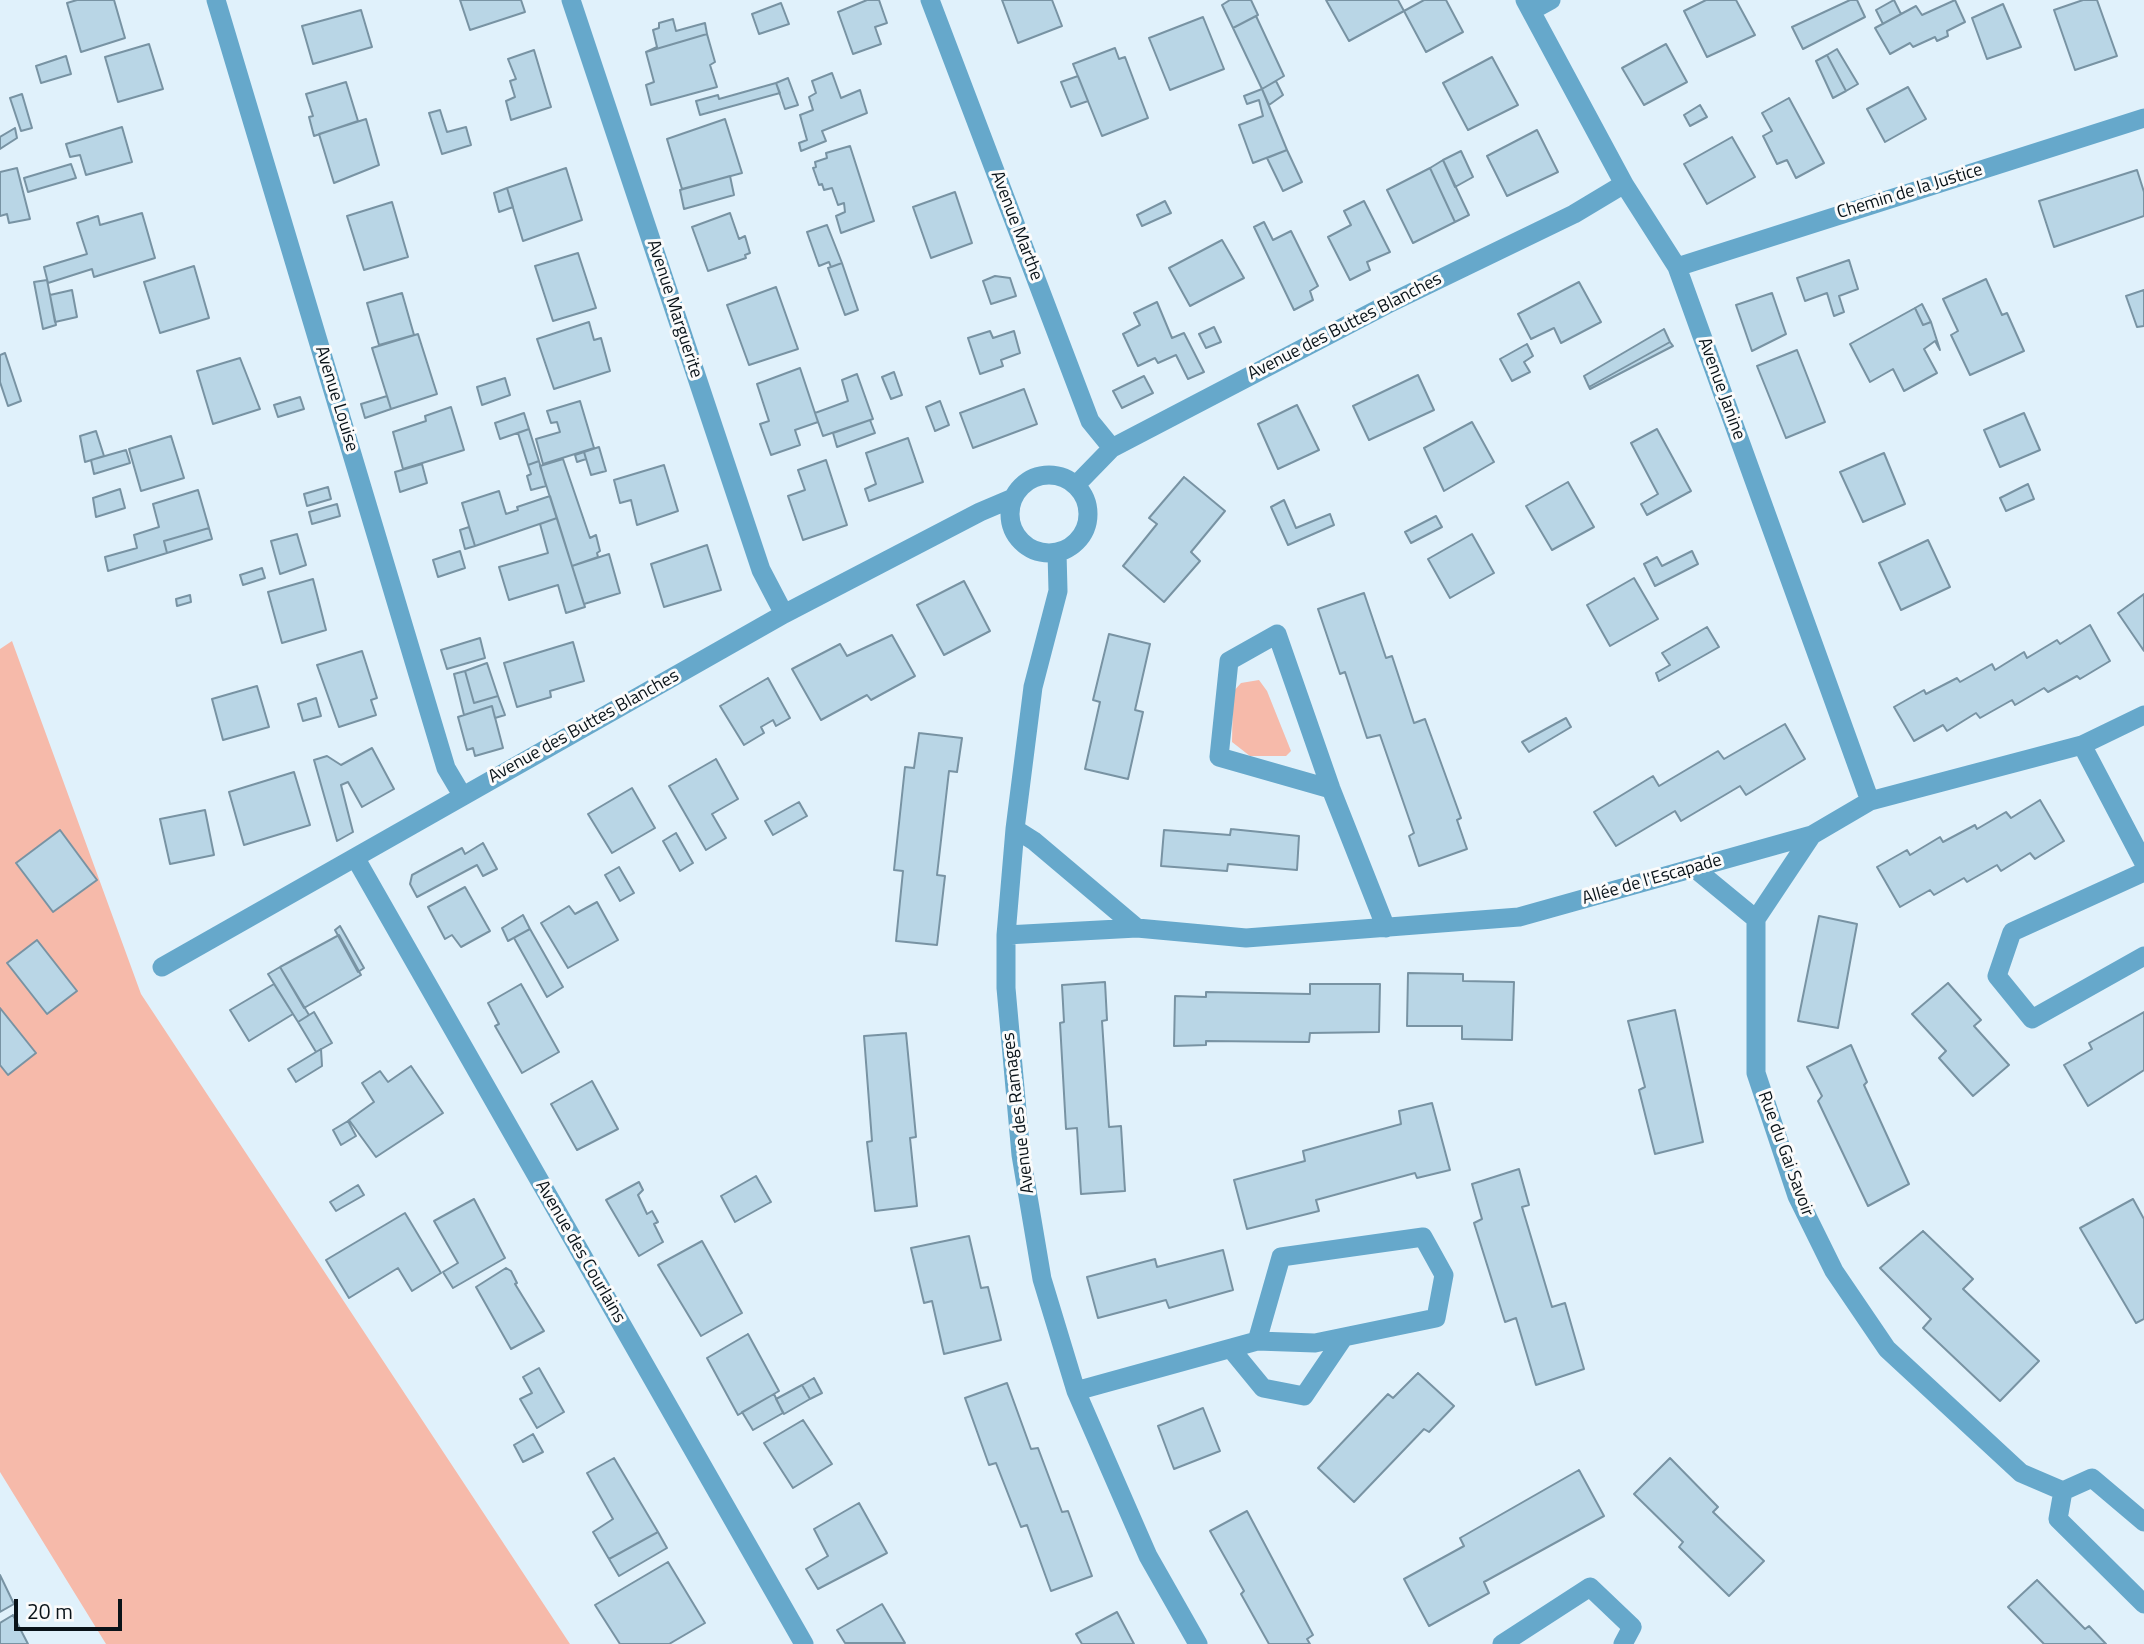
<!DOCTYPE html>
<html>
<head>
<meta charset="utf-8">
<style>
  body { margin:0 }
  #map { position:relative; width:2144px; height:1644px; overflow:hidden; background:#e0f1fb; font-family:"Titillium Web",sans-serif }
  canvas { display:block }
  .scale { position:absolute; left:14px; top:1599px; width:108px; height:32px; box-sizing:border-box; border:4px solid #091319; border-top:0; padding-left:9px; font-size:21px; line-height:24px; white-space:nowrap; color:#091319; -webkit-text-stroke:5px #fbfbfb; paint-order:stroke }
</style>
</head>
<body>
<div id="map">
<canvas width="2144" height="1644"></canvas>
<div class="scale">20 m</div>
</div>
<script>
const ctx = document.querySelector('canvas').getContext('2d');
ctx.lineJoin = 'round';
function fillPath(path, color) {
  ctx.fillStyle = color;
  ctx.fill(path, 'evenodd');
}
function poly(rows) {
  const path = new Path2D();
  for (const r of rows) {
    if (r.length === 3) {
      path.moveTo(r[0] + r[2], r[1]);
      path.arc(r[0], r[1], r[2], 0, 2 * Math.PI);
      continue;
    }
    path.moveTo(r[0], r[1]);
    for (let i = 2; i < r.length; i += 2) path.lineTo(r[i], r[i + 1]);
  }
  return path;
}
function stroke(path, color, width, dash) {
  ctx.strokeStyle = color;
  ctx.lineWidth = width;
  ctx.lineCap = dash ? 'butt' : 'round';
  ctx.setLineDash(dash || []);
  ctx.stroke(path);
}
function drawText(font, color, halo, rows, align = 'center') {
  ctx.font = font + ' "Titillium Web",sans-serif';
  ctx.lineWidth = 6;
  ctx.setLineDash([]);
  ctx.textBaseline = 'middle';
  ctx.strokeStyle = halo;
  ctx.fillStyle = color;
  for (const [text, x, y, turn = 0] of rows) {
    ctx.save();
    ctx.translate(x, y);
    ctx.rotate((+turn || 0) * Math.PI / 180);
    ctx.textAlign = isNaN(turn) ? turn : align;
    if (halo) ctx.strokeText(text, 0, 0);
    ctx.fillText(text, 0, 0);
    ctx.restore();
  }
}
const green = poly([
  [12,641,141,994,570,1644,106,1644,0,1472,0,649],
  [1259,680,1267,691,1291,751,1286,756,1250,756,1232,742,1233,692,1241,683]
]);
const building = poly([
  [77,0,114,0,125,38,81,52,67,3,77,0],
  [460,0,521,0,525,12,470,30,460,0],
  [867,0,879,0,887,23,875,27,881,44,853,54,838,12,867,0],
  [1002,0,1052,0,1062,26,1018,43,1002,0],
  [1230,0,1251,0,1258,15,1233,28,1222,5,1230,0],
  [1326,0,1398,0,1404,11,1349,41,1326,0],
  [1424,0,1446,0,1463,32,1426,52,1404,11,1424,0],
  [1706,0,1736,0,1755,35,1707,57,1684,11,1706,0],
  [1850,0,1857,0,1865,17,1803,49,1792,27,1850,0],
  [1894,0,1901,14,1883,24,1876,10,1894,0],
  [1955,0,1965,22,1947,31,1948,36,1937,41,1935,37,1913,47,1910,43,1890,54,1875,28,1916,6,1922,15,1955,0],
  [2083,0,2097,0,2117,56,2075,70,2054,10,2083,0],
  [781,3,789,24,759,34,752,14,781,3],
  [2003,4,2021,47,1987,59,1972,18,2003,4],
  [361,10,372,47,313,64,302,26,361,10],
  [1256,16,1284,76,1262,89,1233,28,1256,16],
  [1203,17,1224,69,1170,90,1149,38,1203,17],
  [673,19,676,31,705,23,707,34,646,52,657,47,653,30,659,28,659,23,673,19],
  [707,34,715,62,710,65,717,87,651,105,646,85,654,82,646,52,707,34],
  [149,44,163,89,118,102,105,57,149,44],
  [1666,44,1687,82,1644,105,1622,68,1666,44],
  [1115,48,1119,59,1125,57,1148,118,1102,136,1073,64,1115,48],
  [1837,49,1858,84,1846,91,1827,55,1837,49],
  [534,50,551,107,511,120,506,101,515,97,510,81,516,79,508,59,534,50],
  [1827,55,1846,91,1833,98,1816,61,1827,55],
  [66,56,71,74,41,83,36,66,66,56],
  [1492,57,1518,105,1468,130,1443,83,1492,57],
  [832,73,841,98,860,90,867,113,822,131,826,141,801,151,799,143,807,140,800,115,813,110,809,97,816,93,812,81,832,73],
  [1078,76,1088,101,1071,107,1061,82,1078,76],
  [788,78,798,105,785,109,776,83,788,78],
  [1276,81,1283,95,1269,105,1262,89,1276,81],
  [346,82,358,121,314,136,309,117,313,116,306,94,346,82],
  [776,83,780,93,700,115,696,101,718,95,719,99,776,83],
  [1908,87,1926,119,1885,142,1867,109,1908,87],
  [1262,89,1287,150,1253,163,1239,125,1263,116,1259,100,1247,104,1244,96,1262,89],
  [22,94,32,128,21,131,10,98,22,94],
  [1789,98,1824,163,1796,178,1787,160,1777,164,1763,136,1772,131,1762,113,1789,98],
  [1700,105,1707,117,1690,126,1684,115,1700,105],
  [440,110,447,132,466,127,471,145,442,154,429,113,440,110],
  [366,119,379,165,334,183,319,134,366,119],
  [725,119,742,173,682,189,667,139,725,119],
  [122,127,132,162,86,175,80,155,70,157,66,144,122,127],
  [15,128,17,138,0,149,0,137,15,128],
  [1537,130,1558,172,1507,196,1487,156,1537,130],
  [1732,137,1755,177,1707,204,1684,164,1732,137],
  [850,146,874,221,841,233,836,216,845,212,844,203,838,205,832,188,824,190,822,184,819,185,813,168,816,167,815,162,827,158,826,153,850,146],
  [1287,150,1302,182,1283,191,1267,158,1287,150],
  [1461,151,1473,177,1455,187,1443,160,1461,151],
  [1443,160,1469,215,1455,222,1430,168,1443,160],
  [71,164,76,178,28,192,24,178,71,164],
  [17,168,30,219,9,223,7,214,0,216,0,172,17,168],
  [566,168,582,220,523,241,507,188,566,168],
  [1430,168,1455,222,1413,243,1387,190,1430,168],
  [2137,170,2144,192,2144,216,2054,247,2039,201,2137,170],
  [730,176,734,195,684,209,680,190,730,176],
  [507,188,513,207,499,212,494,193,507,188],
  [955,192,972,243,931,258,913,207,955,192],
  [1165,201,1171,213,1142,226,1137,215,1165,201],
  [1364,201,1390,252,1367,262,1370,270,1350,280,1328,237,1351,225,1344,211,1364,201],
  [392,202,408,257,364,270,347,216,392,202],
  [142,213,155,258,94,277,92,269,48,283,44,267,87,254,77,223,98,216,100,225,142,213],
  [730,213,739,239,745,236,750,253,745,255,746,258,708,271,692,227,730,213],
  [1264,222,1273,240,1291,231,1318,286,1310,291,1313,300,1294,310,1254,227,1264,222],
  [827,225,842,263,831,267,829,262,819,266,807,232,827,225],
  [1222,240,1244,278,1190,306,1169,268,1222,240],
  [578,253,596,308,553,321,535,266,578,253],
  [1849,260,1858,289,1839,296,1844,312,1834,316,1827,293,1805,301,1797,278,1849,260],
  [842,263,858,310,845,315,828,268,842,263],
  [194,266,209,318,160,333,144,282,194,266],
  [995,276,1010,278,1016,296,991,304,983,281,995,276],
  [1986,279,2002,315,2007,313,2024,351,1970,375,1951,335,1958,331,1943,299,1986,279],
  [47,280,56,325,43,329,34,282,47,280],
  [1579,282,1601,322,1561,343,1554,328,1531,339,1518,314,1579,282],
  [776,287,798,349,749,365,727,305,776,287],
  [72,290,77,317,55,322,50,295,72,290],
  [2144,290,2144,326,2137,327,2126,296,2144,290],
  [402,293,414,335,379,345,367,303,402,293],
  [1772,293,1786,334,1752,351,1736,305,1772,293],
  [1157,302,1172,338,1184,333,1204,372,1188,379,1176,355,1158,363,1155,358,1138,366,1123,334,1140,325,1134,313,1157,302],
  [1922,304,1931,322,1923,325,1915,308,1922,304],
  [1915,308,1923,325,1931,322,1940,350,1935,341,1924,349,1937,373,1904,391,1893,369,1870,382,1850,344,1915,308],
  [589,322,594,340,601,338,610,371,554,389,537,339,589,322],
  [1214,327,1221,342,1206,348,1199,334,1214,327],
  [1664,329,1670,342,1589,387,1584,376,1664,329],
  [990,331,993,338,1014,331,1020,353,1001,360,1003,366,980,374,968,338,990,331],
  [418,334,437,394,391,409,372,348,418,334],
  [1670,342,1673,346,1590,389,1589,387,1670,342],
  [1527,344,1533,356,1524,362,1530,372,1512,381,1500,359,1527,344],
  [1797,350,1825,422,1786,438,1757,366,1797,350],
  [5,353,21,401,8,406,0,382,0,355,5,353],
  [240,358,260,409,213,424,197,371,240,358],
  [800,368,818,422,795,430,800,445,771,455,760,424,769,421,757,384,800,368],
  [894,372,902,395,891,399,882,377,894,372],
  [857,374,873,419,823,436,815,413,848,401,842,380,857,374],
  [1418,375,1434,410,1369,440,1353,406,1418,375],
  [1144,376,1153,393,1122,408,1113,391,1144,376],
  [505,378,510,395,482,405,477,387,505,378],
  [1024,389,1037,424,973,448,960,413,1024,389],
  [387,396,391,409,365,418,361,404,387,396],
  [300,397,304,409,278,417,274,405,300,397],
  [580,401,594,448,543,464,536,439,560,432,557,422,551,423,547,411,580,401],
  [940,401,949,425,935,431,926,407,940,401],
  [1297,405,1319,450,1278,469,1258,424,1297,405],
  [451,407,464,450,403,469,393,432,426,421,425,416,451,407],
  [524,413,529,429,500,439,495,423,524,413],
  [2024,413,2040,450,2000,467,1984,430,2024,413],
  [870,420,875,433,837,447,833,433,870,420],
  [1472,422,1494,462,1444,491,1424,448,1472,422],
  [529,429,539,461,528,465,518,433,529,429],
  [1657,429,1691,491,1647,515,1641,504,1658,494,1631,443,1657,429],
  [96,431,104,456,85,462,80,436,96,431],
  [171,436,184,478,141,491,129,449,171,436],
  [908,438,923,482,869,501,865,489,876,484,866,453,908,438],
  [599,447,606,471,591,475,584,452,599,447],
  [126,450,130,463,94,474,91,460,126,450],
  [584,452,586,459,577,462,575,455,584,452],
  [1884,453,1905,504,1863,522,1840,472,1884,453],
  [563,459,590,538,596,535,600,551,597,553,598,557,572,566,540,466,563,459],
  [826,460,847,525,803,540,788,496,805,490,798,470,826,460],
  [539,461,546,486,531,490,527,476,531,474,528,465,539,461],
  [422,464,427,483,400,492,395,472,422,464],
  [664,465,678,511,637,525,631,500,620,503,614,480,664,465],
  [1184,477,1225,511,1191,552,1200,561,1164,602,1123,566,1157,524,1149,518,1184,477],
  [1568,482,1594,527,1552,550,1526,506,1568,482],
  [2028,484,2034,499,2006,511,2000,498,2028,484],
  [328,487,331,499,307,506,304,494,328,487],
  [120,489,125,508,96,517,93,498,120,489],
  [198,490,209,528,164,541,167,553,108,571,105,557,137,548,134,535,159,527,153,504,198,490],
  [499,491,506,514,518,510,517,507,550,496,557,518,475,546,462,503,499,491],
  [1284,500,1296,528,1330,514,1334,525,1288,545,1271,507,1284,500],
  [337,504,340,516,312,524,309,512,337,504],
  [1436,516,1442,527,1411,543,1405,532,1436,516],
  [557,518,585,607,566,613,558,585,509,600,499,567,548,553,540,524,557,518],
  [469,527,475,546,465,549,460,530,469,527],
  [209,528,212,539,167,553,164,541,209,528],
  [297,534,306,565,280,574,271,541,297,534],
  [1472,534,1494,573,1450,598,1428,559,1472,534],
  [1928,540,1950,587,1901,610,1879,563,1928,540],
  [707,545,721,590,664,607,651,564,707,545],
  [460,551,465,568,438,577,433,560,460,551],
  [1692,551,1698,564,1655,586,1644,564,1657,557,1662,566,1692,551],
  [609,554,620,593,584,604,572,566,609,554],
  [262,568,265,578,243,585,240,575,262,568],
  [1634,578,1658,619,1610,646,1587,605,1634,578],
  [313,579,326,630,282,643,268,592,313,579],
  [964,581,990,631,944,655,917,605,964,581],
  [1364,593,1386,658,1392,656,1414,723,1425,719,1461,818,1457,820,1467,849,1419,866,1409,836,1414,833,1380,735,1367,738,1345,672,1340,674,1318,609,1364,593],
  [2144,594,2144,651,2118,613,2144,594],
  [190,595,191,602,177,606,176,599,190,595],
  [2090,625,2110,661,2080,679,2077,676,2048,692,2044,688,2015,705,2012,700,1980,718,1976,713,1947,731,1943,725,1914,741,1894,707,1924,690,1926,694,1957,678,1960,682,1992,664,1995,670,2024,652,2027,658,2057,640,2060,644,2090,625],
  [1707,627,1719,647,1659,681,1656,673,1670,665,1662,653,1707,627],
  [1109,634,1150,644,1135,710,1143,712,1128,779,1085,769,1100,702,1093,700,1109,634],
  [892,635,915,676,871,700,867,695,821,720,792,669,840,644,847,656,892,635],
  [480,638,485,658,447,669,441,650,480,638],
  [573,642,584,681,550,691,551,697,517,707,504,663,573,642],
  [362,651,377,698,371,700,376,715,339,727,317,665,362,651],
  [487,663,498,696,474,703,465,671,487,663],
  [465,671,474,703,498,696,505,715,495,718,492,706,464,715,454,674,465,671],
  [768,678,790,718,776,726,773,720,761,727,764,733,744,745,720,706,768,678],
  [257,686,269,727,223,740,212,699,257,686],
  [316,698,321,716,303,721,298,704,316,698],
  [492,706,503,748,475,756,473,748,467,750,458,717,492,706],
  [1566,718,1571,727,1529,752,1522,742,1566,718],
  [1785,724,1805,759,1746,795,1740,786,1681,821,1675,811,1616,846,1594,812,1653,776,1659,786,1718,751,1724,759,1785,724],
  [919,733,962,738,957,772,949,771,937,875,945,876,937,945,896,941,903,871,894,870,905,767,914,768,919,733],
  [372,748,394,789,362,807,348,782,341,785,353,832,337,841,314,760,327,756,341,765,372,748],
  [716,759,738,799,712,814,726,838,706,850,669,786,716,759],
  [294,772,310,825,244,845,229,792,294,772],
  [632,788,655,828,612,853,588,814,632,788],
  [2040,800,2064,841,2035,859,2030,853,2001,871,1997,865,1967,882,1964,878,1934,895,1930,890,1900,907,1877,867,1907,850,1910,855,1940,837,1943,842,1975,825,1977,829,2006,812,2011,818,2040,800],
  [799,802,807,816,773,835,765,821,799,802],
  [205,810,214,855,170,864,160,819,205,810],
  [1231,829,1299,836,1297,870,1228,864,1227,871,1161,866,1164,830,1230,835,1231,829],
  [60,830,97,880,53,912,16,863,60,830],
  [676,833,693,863,680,871,663,841,676,833],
  [483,843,497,869,483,876,477,865,417,897,410,884,412,875,462,848,465,854,483,843],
  [619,867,634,893,620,901,605,875,619,867],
  [465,887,490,931,461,947,452,935,445,939,428,907,465,887],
  [597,902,618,940,568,968,541,923,569,906,575,914,597,902],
  [523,915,530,929,508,941,502,928,523,915],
  [1819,916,1857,924,1838,1028,1798,1021,1819,916],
  [340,926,364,968,358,972,335,930,340,926],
  [530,929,563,987,547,997,514,938,530,929],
  [339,935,361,975,304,1008,280,967,339,935],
  [37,940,77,991,47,1014,7,963,37,940],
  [280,967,309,1015,298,1022,268,974,280,967],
  [1408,973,1463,974,1463,981,1514,982,1512,1040,1462,1039,1462,1026,1407,1026,1408,973],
  [1105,982,1107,1020,1102,1021,1109,1127,1121,1126,1125,1191,1081,1194,1077,1128,1066,1129,1060,1023,1064,1022,1062,985,1105,982],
  [1948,983,1981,1020,1974,1026,2009,1065,1973,1096,1939,1058,1946,1051,1912,1014,1948,983],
  [274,984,293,1014,249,1041,230,1010,274,984],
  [521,984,559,1052,522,1073,495,1026,499,1024,488,1003,521,984],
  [1310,984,1380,984,1379,1032,1310,1033,1309,1042,1206,1041,1206,1045,1174,1046,1175,996,1206,997,1206,992,1310,994,1310,984],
  [0,1008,36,1053,8,1075,0,1065,0,1008],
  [1675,1010,1703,1142,1655,1154,1639,1090,1645,1087,1628,1021,1675,1010],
  [314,1012,332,1043,316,1052,298,1022,314,1012],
  [2144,1012,2144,1070,2088,1106,2064,1065,2092,1049,2089,1043,2144,1012],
  [906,1033,916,1137,910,1138,917,1206,875,1211,867,1142,872,1141,864,1036,906,1033],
  [1851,1045,1867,1082,1864,1085,1909,1184,1868,1206,1818,1101,1822,1096,1807,1067,1851,1045],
  [321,1049,322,1066,296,1082,288,1069,321,1049],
  [411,1066,443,1113,376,1157,349,1120,374,1102,362,1083,380,1071,388,1082,411,1066],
  [592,1081,618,1129,577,1150,551,1104,592,1081],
  [1432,1103,1450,1170,1417,1178,1415,1173,1316,1200,1319,1211,1247,1229,1234,1180,1305,1161,1303,1151,1401,1124,1399,1111,1432,1103],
  [348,1121,356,1136,341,1145,333,1130,348,1121],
  [1519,1169,1529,1205,1522,1207,1552,1307,1565,1303,1584,1369,1536,1385,1516,1318,1505,1322,1474,1223,1482,1219,1472,1184,1519,1169],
  [756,1176,771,1202,735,1222,721,1196,756,1176],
  [639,1182,643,1190,638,1195,647,1214,652,1211,658,1222,654,1224,663,1242,639,1256,606,1200,639,1182],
  [358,1185,364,1195,336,1211,330,1202,358,1185],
  [474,1199,505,1258,453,1288,443,1272,458,1263,434,1221,474,1199],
  [2133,1199,2144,1219,2144,1319,2136,1323,2080,1228,2133,1199],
  [405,1213,441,1273,412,1291,398,1268,349,1298,326,1260,405,1213],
  [1923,1231,1973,1279,1963,1289,2039,1361,2000,1401,1923,1328,1931,1319,1880,1268,1923,1231],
  [969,1236,981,1288,988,1287,1001,1340,944,1354,932,1301,924,1303,911,1248,969,1236],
  [702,1241,742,1313,701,1336,658,1265,702,1241],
  [1223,1250,1233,1290,1169,1308,1166,1300,1098,1318,1087,1277,1155,1259,1157,1267,1223,1250],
  [506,1268,511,1271,517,1283,515,1284,544,1331,511,1349,476,1287,506,1268],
  [748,1334,779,1391,738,1415,707,1358,748,1334],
  [539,1368,564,1412,537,1428,520,1399,532,1393,523,1377,539,1368],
  [1418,1373,1454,1406,1429,1432,1424,1429,1354,1502,1318,1468,1388,1394,1393,1398,1418,1373],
  [814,1378,822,1393,810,1399,802,1385,814,1378],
  [1007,1383,1031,1449,1038,1448,1062,1512,1068,1511,1092,1576,1051,1591,1027,1525,1021,1527,996,1463,989,1465,965,1398,1007,1383],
  [802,1385,810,1399,784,1414,776,1399,802,1385],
  [774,1394,783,1413,753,1430,742,1412,774,1394],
  [1203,1408,1220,1451,1174,1469,1158,1426,1203,1408],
  [803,1420,832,1464,793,1488,764,1443,803,1420],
  [533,1434,543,1452,523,1462,514,1445,533,1434],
  [614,1458,658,1532,609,1559,593,1532,613,1519,587,1473,614,1458],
  [1670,1458,1718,1507,1713,1512,1764,1561,1729,1596,1679,1547,1683,1542,1634,1494,1670,1458],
  [1579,1470,1604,1516,1484,1582,1489,1593,1429,1626,1404,1579,1464,1546,1460,1538,1579,1470],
  [859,1503,887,1553,818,1589,806,1569,828,1556,814,1529,859,1503],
  [1247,1511,1313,1635,1307,1639,1310,1644,1269,1644,1241,1594,1244,1591,1210,1531,1247,1511],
  [658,1532,667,1548,619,1576,609,1559,658,1532],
  [668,1562,705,1623,669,1644,620,1644,595,1605,668,1562],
  [0,1575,14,1604,0,1612,0,1575],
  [2037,1580,2085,1629,2089,1626,2106,1644,2044,1644,2008,1607,2037,1580],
  [882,1604,905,1643,845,1643,837,1630,882,1604],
  [1117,1612,1134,1644,1082,1644,1076,1634,1117,1612],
  [13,1615,28,1644,0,1644,0,1623,13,1615]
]);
const minor = poly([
  [216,0,446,768,462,795],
  [571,0,761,570,784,614],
  [930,0,1090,421,1112,448],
  [1525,0,1624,184,1677,267,1870,801],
  [1531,11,1551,0],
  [1677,267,2144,118],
  [1049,514,39],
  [1076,485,1112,448,1386,305,1574,214,1624,184],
  [1057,552,1058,591,1033,687,1015,829,1006,935,1006,988,1021,1155,1042,1279,1076,1391,1148,1556,1198,1644],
  [2082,745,2144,863],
  [1331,789,1219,757,1229,661,1277,634,1331,789,1386,928],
  [1015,829,1034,841,1137,928],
  [1812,835,1756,919,1756,1073,1797,1196,1834,1271,1887,1349,2021,1473,2063,1491,2092,1478,2144,1522],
  [356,859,804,1644],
  [1694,868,1756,919],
  [2144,872,2012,932,1997,976,2032,1019,2144,956],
  [1006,935,1137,928,1246,938,1519,917,1812,835,1870,801,2082,745,2144,715],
  [162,967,784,614,980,512,1013,498],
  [1231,1349,1263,1388,1304,1396,1344,1337],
  [1076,1391,1257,1341,1281,1257,1423,1237,1444,1275,1436,1318,1315,1343,1257,1341],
  [2063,1491,2058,1519,2144,1604],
  [1502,1644,1590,1587,1632,1627,1623,1644]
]);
const streetNames = [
  ["Chemin de la Justice",1910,192,-17],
  ["Avenue Marthe",1016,226,69],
  ["Avenue Marguerite",674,309,72],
  ["Avenue des Buttes Blanches",1345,327,-27],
  ["Avenue Janine",1721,389,70],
  ["Avenue Louise",336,399,73],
  ["Avenue des Buttes Blanches",584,727,-29],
  ["Allée de l'Escapade",1652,880,-16],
  ["Avenue des Ramages",1019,1113,-97],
  ["Rue du Gai Savoir",1785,1154,70],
  ["Avenue des Courlains",580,1252,60]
];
fillPath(green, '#f6baaa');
fillPath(building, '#b9d6e6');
stroke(building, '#7893a3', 2);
stroke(minor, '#66a8cb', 19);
drawText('18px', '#091319', '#fbfbfb', streetNames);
</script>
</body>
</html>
